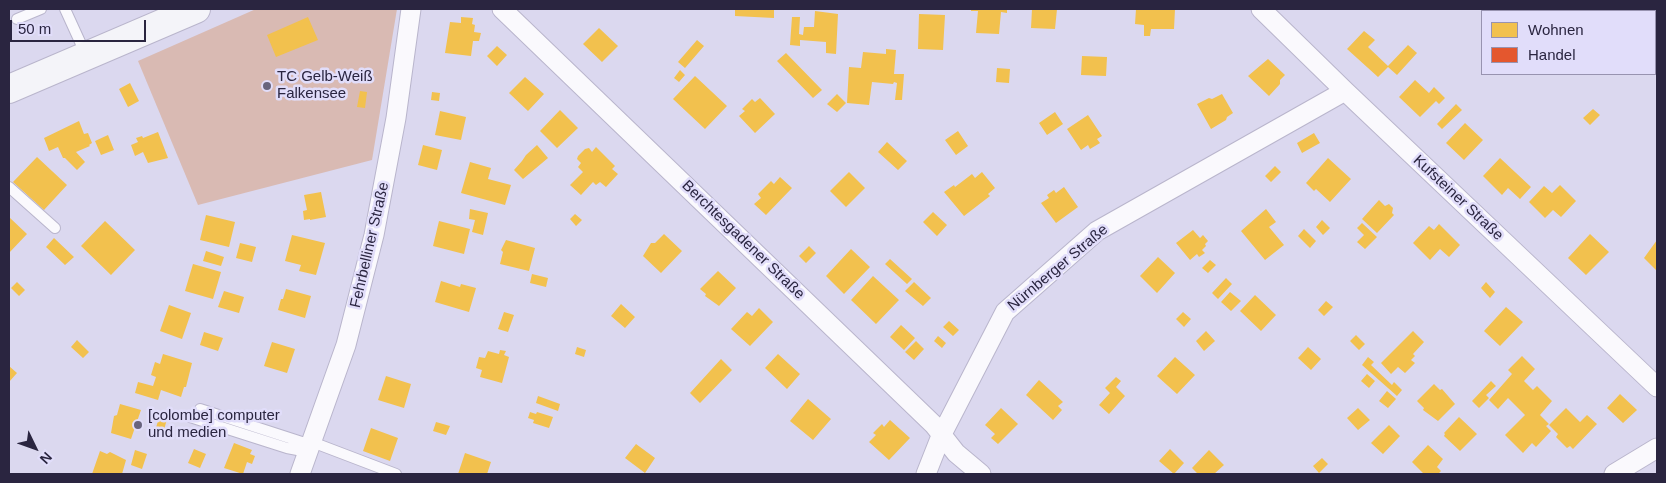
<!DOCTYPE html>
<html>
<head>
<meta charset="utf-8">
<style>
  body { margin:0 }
  #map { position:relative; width:1666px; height:483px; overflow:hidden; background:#dbd8ef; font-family:Arial,sans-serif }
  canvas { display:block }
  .frame { position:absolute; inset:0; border:10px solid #2a2540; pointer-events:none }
  .legend { position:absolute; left:1481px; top:10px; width:175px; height:65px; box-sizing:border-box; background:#e1ddfa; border:1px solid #9893b0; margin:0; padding:6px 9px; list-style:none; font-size:15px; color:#2a2540 }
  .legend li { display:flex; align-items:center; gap:10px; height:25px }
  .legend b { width:25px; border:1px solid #9893b0 }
  .north { position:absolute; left:10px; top:423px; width:50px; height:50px; -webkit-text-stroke:4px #e1ddfa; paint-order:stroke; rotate:132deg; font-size:14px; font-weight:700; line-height:20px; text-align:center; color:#2a2540 }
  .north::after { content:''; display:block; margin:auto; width:18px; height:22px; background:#2a2540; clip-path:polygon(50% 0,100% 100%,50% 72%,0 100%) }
  .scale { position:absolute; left:10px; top:20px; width:136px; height:22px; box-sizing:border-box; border:2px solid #2a2540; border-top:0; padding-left:6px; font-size:15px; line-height:18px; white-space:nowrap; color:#2a2540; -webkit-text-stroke:4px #e1ddfa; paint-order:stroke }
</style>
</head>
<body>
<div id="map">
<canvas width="1666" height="483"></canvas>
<div class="frame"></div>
<ul class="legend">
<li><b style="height:14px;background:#f2c14e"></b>Wohnen</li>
<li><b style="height:14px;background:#e4572e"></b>Handel</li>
</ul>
<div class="north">N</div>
<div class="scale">50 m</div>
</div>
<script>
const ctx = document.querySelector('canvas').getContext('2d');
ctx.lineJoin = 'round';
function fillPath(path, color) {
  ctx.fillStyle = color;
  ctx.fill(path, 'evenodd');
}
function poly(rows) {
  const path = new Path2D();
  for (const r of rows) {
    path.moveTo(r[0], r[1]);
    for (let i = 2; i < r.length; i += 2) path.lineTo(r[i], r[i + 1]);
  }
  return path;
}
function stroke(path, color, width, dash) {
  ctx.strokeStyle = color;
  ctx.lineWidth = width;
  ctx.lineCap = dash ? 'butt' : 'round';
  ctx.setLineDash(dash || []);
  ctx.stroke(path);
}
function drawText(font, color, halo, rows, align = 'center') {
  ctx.font = font + ' Arial,sans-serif';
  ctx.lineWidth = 5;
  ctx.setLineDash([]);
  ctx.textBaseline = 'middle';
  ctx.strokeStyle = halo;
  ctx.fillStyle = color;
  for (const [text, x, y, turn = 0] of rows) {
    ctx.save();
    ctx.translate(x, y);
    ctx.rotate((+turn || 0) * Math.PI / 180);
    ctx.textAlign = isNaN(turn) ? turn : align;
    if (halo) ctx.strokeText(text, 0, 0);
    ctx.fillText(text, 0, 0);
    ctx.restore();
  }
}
const green = poly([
  [256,9,397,9,372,160,198,205,138,61]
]);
const homes = poly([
  [735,9,774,9,774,18,735,16],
  [971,9,1007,9,1007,13,1001,12,999,34,976,33,978,11,971,11],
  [1032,9,1057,9,1055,29,1031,28],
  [1136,9,1175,9,1174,29,1151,29,1150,36,1144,36,1144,25,1135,24],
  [815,11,838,14,836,54,826,53,826,42,800,40,800,46,790,45,792,17,800,17,799,34,803,35,804,27,814,27],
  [919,14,945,15,943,50,918,49],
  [308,17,318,40,276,57,267,35],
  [461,17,473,18,472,24,475,25,474,32,481,33,479,41,473,41,471,56,445,53,450,22,461,23],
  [599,28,618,46,602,62,583,44],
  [1364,31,1375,40,1368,47,1388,66,1408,45,1417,53,1397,75,1388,67,1378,77,1347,49],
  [697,40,704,46,685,68,678,62],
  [497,46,507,55,497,66,487,56],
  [886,49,896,50,894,74,904,74,902,100,895,100,897,83,894,82,893,84,872,82,869,105,847,103,849,67,861,68,863,52,886,54],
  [786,53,822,90,813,98,777,61],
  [1082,56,1107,57,1106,76,1081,75],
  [1268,59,1285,75,1280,80,1280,84,1269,96,1248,76],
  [997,68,1010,69,1009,83,996,82],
  [680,70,685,75,679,82,674,78],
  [695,76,727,106,705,129,673,99],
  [525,77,544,94,528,111,509,93],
  [1415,80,1429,93,1434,87,1445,98,1439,104,1436,101,1420,117,1399,97],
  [130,83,139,101,128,107,119,89],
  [360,91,367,92,365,108,357,107],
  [432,92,440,93,439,101,431,100],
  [837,94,846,103,837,112,827,104],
  [1222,94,1233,113,1227,117,1226,120,1211,129,1197,104,1209,98,1212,99],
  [760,98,775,114,755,133,739,116,745,111,742,109,752,99,755,102],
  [1456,104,1462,110,1442,129,1437,124],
  [1593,109,1600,115,1590,125,1583,118],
  [560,110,578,128,557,148,540,131],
  [440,111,466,117,461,140,435,135],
  [1055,112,1063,124,1047,135,1039,123],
  [1088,115,1102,136,1097,139,1100,143,1090,149,1088,145,1081,150,1067,129],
  [79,121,84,134,88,133,92,143,89,145,90,146,76,152,85,162,77,170,65,158,63,158,58,147,49,151,44,138],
  [1465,123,1483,140,1464,160,1446,143],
  [958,131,968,146,956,155,945,140],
  [158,132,168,158,148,163,143,152,135,156,131,145,138,142,136,138,142,136,143,138],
  [1314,133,1320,143,1302,153,1297,143],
  [108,135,114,150,101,155,95,141],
  [887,142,907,161,898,170,878,152],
  [423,145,442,150,437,170,418,165],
  [537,145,548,158,523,179,514,170,522,161,526,155],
  [596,147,615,166,612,169,618,174,606,187,600,182,596,185,593,182,581,195,570,185,583,172,578,167,581,163,577,159,578,156,585,149,589,148,592,152],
  [37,157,67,185,44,210,13,182],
  [1328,158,1351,179,1330,202,1316,189,1314,191,1306,183],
  [1500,158,1531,187,1520,199,1508,188,1502,195,1483,176],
  [470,162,491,168,488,179,511,185,505,205,461,193],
  [1275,166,1281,172,1271,182,1265,176],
  [849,172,865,188,846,207,830,191],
  [982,172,995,188,988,194,990,196,964,216,944,192,954,185,955,187,972,174,975,178],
  [780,177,792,188,766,215,754,204,761,198,758,194,771,181,774,184],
  [1560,185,1576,201,1561,217,1553,210,1545,218,1529,202,1544,186,1552,193],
  [1064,187,1078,207,1056,223,1041,203,1049,198,1047,195,1054,190,1056,193],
  [321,192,326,217,310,220,310,219,304,220,303,211,307,210,304,195],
  [1379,200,1385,206,1389,204,1393,208,1392,213,1394,215,1377,233,1362,219],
  [470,209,488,213,483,235,472,232,475,220,469,219],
  [1266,209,1276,222,1269,227,1284,245,1265,260,1241,231],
  [933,212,947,225,937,236,923,222],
  [575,214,582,220,576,226,570,219],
  [206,215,235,222,229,247,200,240],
  [9,217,27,234,9,253],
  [1322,220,1330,228,1323,235,1316,227],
  [105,221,135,250,111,275,81,246],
  [439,221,470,229,464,254,433,246],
  [1362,223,1377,237,1365,249,1357,242,1364,235,1357,228],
  [1439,224,1460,245,1449,257,1440,249,1430,260,1413,243,1429,226,1434,230],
  [1304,229,1316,241,1310,248,1298,236],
  [1193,230,1200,238,1203,235,1208,241,1205,244,1206,246,1202,250,1205,253,1199,257,1197,254,1190,260,1176,243],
  [664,234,682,251,661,273,643,256,651,243,655,243],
  [1590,234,1609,252,1586,275,1568,258],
  [292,235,325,243,316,275,299,271,301,265,285,261],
  [54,238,74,257,65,265,46,247],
  [506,240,535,248,529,271,500,264,503,252,501,250],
  [1657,240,1657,271,1644,258],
  [240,243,256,247,252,262,236,258],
  [809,246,816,253,806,263,799,256],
  [851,249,870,267,844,294,826,276],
  [206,251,224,257,221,266,203,261],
  [1158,257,1175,273,1157,293,1140,276],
  [890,259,912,279,907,284,885,264],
  [1210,260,1216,265,1208,273,1202,268],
  [193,264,221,272,213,299,185,291],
  [718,271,736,288,719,306,705,296,706,294,700,289],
  [532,274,548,278,546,287,530,283],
  [873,276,899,300,876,324,851,300],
  [1226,278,1232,284,1218,299,1212,293],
  [441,281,460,287,461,284,476,288,469,312,435,302],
  [17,282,25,290,19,296,11,288],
  [914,282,931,298,923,306,905,291],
  [1486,282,1495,292,1490,298,1481,288],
  [286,289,311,296,305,318,278,310,281,299,283,299],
  [224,291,244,297,239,313,218,307],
  [1230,292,1241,301,1231,311,1221,302],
  [1255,295,1276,315,1261,331,1240,311],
  [1326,301,1333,307,1324,316,1318,310],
  [621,304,635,317,625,328,611,316],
  [169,305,191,313,182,339,160,331],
  [1506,307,1523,322,1500,346,1484,331],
  [759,308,773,322,750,346,731,329,747,312,752,316],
  [504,312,514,315,508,332,498,329],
  [1183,312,1191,319,1184,327,1176,319],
  [949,321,959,330,953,336,943,327],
  [901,325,915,338,904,350,890,337],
  [1206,331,1215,341,1204,351,1196,341],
  [1413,331,1424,342,1413,354,1415,356,1411,360,1415,363,1405,373,1398,367,1391,374,1381,363],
  [204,332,223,338,218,351,200,345],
  [1356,335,1365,344,1359,350,1350,341],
  [938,336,946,343,942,348,934,341],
  [77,340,89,352,83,358,71,347],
  [916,341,924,349,914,360,905,352],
  [272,342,295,349,287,373,264,366],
  [577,347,586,350,584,357,575,354],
  [1308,347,1321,359,1311,370,1298,358],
  [500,350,506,351,504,355,509,357,502,383,480,377,482,370,476,368,479,357,485,358,488,351,499,354],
  [163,354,192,363,186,387,184,387,181,397,161,390,158,400,135,393,138,382,153,386,156,377,151,375,155,362,160,364],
  [778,354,800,374,787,389,765,368],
  [1522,356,1535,369,1524,381,1533,390,1537,386,1552,401,1540,415,1549,424,1546,426,1551,431,1536,447,1532,443,1523,453,1505,435,1525,415,1508,398,1498,409,1489,400,1512,374,1508,370],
  [1175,357,1195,375,1177,394,1157,376],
  [1368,357,1374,362,1371,365,1392,385,1394,382,1402,390,1397,396,1362,365],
  [721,359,732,370,700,403,690,393],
  [9,366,17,373,9,382],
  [1367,374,1375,381,1369,388,1361,381],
  [386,376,411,384,404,408,378,400],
  [1116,377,1121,381,1116,387,1125,396,1109,414,1099,405,1110,393,1105,388],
  [1039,380,1063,402,1058,406,1062,410,1053,420,1026,395],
  [1491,381,1496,386,1486,395,1489,398,1479,408,1472,401],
  [1434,384,1440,390,1442,389,1455,404,1438,421,1423,410,1424,408,1417,401],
  [1387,391,1396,399,1388,408,1379,401],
  [1620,394,1637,410,1623,423,1607,408],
  [538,396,560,404,558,411,536,403],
  [808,399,831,419,813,440,790,421],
  [120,404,141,410,131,439,111,433,114,416,117,415],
  [1001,408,1018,424,998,444,991,438,995,434,985,425],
  [1358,408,1370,420,1358,430,1347,418],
  [1566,408,1580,422,1587,415,1597,424,1573,449,1570,446,1567,448,1556,437,1558,434,1549,425],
  [161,410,169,412,162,437,154,435],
  [530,412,536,414,537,412,553,417,549,428,533,423,534,420,528,418],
  [1459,417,1477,434,1460,451,1444,436,1445,434,1444,433],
  [890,420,910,438,889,460,869,442,876,435,873,433,882,424,884,427],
  [436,422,450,426,446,435,433,431],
  [1389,425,1400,436,1383,454,1371,443],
  [371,428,398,438,390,461,363,451],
  [234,443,252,450,250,454,255,456,252,464,247,462,243,474,224,468],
  [636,444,655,458,645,473,625,458],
  [1428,445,1443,459,1437,467,1441,471,1438,474,1424,474,1412,462],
  [194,449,206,454,200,468,188,463],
  [1170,449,1184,463,1174,474,1159,461],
  [135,450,147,454,142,469,131,465],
  [1209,450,1224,465,1214,474,1198,474,1192,468],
  [100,451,107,454,110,452,126,460,122,474,92,474],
  [465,453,491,462,487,474,458,474],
  [1322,458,1328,464,1319,473,1313,466]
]);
const shops = poly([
  [1646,9,1657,9,1657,19,1655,17,1655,11,1648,11]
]);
const service = poly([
  [65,9,86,55],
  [17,19,41,9],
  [9,187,55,228],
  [200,409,311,445],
  [190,417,287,448,308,452],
  [312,442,396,474]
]);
const minor = poly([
  [502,9,934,425,956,453,981,474],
  [1261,9,1345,91,1657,387],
  [300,474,346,345,374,235,396,118,411,9],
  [926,474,941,436,1005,312,1097,231,1345,91],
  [1614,474,1657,448]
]);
const secondary = poly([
  [9,89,196,9]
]);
const markers = [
  [267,86,5,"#68647d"],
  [138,425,5,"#68647d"]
];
const poiNames = [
  ["TC Gelb-Weiß",277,77],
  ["Falkensee",277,94],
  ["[colombe] computer",148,416],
  ["und medien",148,433]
];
const streetNames = [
  ["Kufsteiner Straße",1458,198,43],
  ["Berchtesgadener Straße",743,240,44],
  ["Fehrbelliner Straße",370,245,-77],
  ["Nürnberger Straße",1058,268,-40]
];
fillPath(green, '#d9bab3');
fillPath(homes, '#f2c14e');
fillPath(shops, '#e4572e');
stroke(service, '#b9b5cc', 12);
stroke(minor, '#b9b5cc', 21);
stroke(secondary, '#b9b5cc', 30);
stroke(service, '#faf9fd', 10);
stroke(minor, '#faf9fd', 19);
stroke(secondary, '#f4f4f9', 28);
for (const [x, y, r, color] of markers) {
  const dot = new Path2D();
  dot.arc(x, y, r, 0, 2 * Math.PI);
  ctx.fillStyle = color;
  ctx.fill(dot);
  stroke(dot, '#e1ddfa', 2);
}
drawText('15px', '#2a2540', '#e1ddfa', poiNames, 'left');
drawText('15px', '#2a2540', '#e1ddfa', streetNames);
</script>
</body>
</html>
